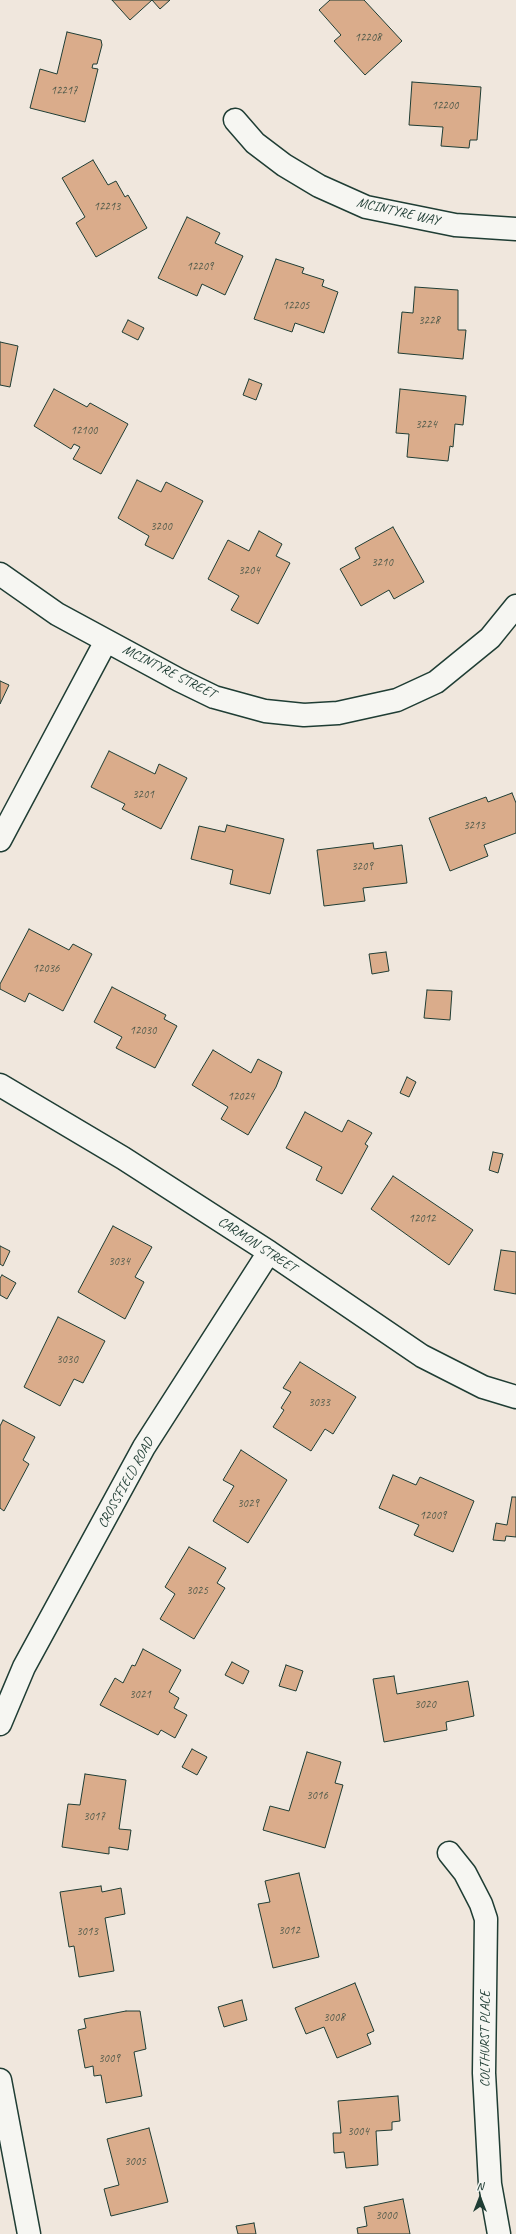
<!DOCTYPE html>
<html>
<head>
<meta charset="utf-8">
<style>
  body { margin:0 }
  #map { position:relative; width:516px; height:2234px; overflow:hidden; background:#f0e7dd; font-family:Caveat,sans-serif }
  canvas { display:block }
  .north { position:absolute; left:460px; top:2178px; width:40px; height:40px; -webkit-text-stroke:3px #f6f6f2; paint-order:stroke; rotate:0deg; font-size:11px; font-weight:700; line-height:16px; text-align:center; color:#1f3d34 }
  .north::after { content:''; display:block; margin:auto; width:14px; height:18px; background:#1f3d34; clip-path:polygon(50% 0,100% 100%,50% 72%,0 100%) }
</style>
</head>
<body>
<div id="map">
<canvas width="516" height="2234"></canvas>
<div class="north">N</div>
</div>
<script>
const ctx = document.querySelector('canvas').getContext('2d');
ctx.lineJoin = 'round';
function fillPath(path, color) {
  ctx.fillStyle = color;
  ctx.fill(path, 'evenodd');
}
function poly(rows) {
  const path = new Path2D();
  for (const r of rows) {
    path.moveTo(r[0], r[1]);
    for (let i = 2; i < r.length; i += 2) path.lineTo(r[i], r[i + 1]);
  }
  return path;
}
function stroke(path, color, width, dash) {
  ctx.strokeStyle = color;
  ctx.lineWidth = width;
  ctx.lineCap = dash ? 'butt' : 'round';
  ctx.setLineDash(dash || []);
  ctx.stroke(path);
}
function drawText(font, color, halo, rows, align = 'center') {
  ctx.font = font + ' Caveat,sans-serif';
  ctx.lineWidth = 3;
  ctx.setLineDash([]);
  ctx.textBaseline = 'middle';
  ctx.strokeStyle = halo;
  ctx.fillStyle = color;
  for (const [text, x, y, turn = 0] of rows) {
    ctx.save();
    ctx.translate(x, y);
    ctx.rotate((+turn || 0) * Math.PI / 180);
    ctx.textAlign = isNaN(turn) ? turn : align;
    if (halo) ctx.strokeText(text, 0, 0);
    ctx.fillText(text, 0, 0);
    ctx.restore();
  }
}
const building = poly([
  [112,0,170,0,160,9,152,0,130,20,112,0],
  [330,0,364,0,402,41,365,75,334,41,341,35,319,10,330,0],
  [67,32,101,40,102,45,97,64,93,64,92,68,98,69,85,122,30,108,40,69,57,74,67,32],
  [412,82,481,87,477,140,470,140,469,148,441,146,443,127,409,125,412,82],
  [93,160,108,185,116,181,125,197,128,195,147,228,96,257,76,223,85,217,62,178,93,160],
  [187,217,220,233,215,243,243,256,225,295,202,284,197,296,158,278,187,217],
  [276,259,304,268,302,273,324,280,322,286,338,292,324,333,295,323,292,332,254,319,276,259],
  [415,287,458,290,458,330,466,330,463,359,398,353,402,312,413,313,415,287],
  [128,320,144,328,138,340,122,332,128,320],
  [0,342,18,346,10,387,0,385,0,342],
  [249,379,262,384,256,400,243,395,249,379],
  [54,389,87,407,90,403,128,424,101,474,73,459,80,447,74,444,71,449,34,426,54,389],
  [400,389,466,396,463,425,455,424,453,447,450,446,448,461,407,457,409,434,396,433,400,389],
  [137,480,161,492,166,482,203,501,173,559,145,545,149,536,118,518,137,480],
  [393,527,424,582,394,599,389,590,361,606,340,569,360,558,355,548,393,527],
  [259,531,282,544,276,556,290,563,258,624,231,610,239,596,208,579,228,540,249,551,259,531],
  [0,681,9,685,0,704,0,681],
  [109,751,155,774,159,764,187,778,161,829,122,809,125,804,91,787,109,751],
  [512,793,516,803,516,833,484,845,488,856,450,871,429,818,486,797,488,802,512,793],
  [227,825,284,839,270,894,230,884,233,870,191,859,199,826,225,832,227,825],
  [373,843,374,849,402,845,407,883,363,888,365,901,324,906,317,850,373,843],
  [29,929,69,950,73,944,92,954,63,1011,29,993,25,1002,0,989,0,984,29,929],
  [386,952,389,971,372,974,369,954,386,952],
  [112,987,166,1015,164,1019,177,1026,155,1068,116,1048,122,1037,94,1022,112,987],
  [427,990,452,991,450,1020,424,1018,427,990],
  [213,1050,251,1073,258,1059,282,1072,276,1087,248,1135,221,1119,228,1107,192,1085,213,1050],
  [407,1077,416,1082,409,1097,400,1093,407,1077],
  [305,1112,342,1132,348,1120,372,1133,365,1144,368,1146,342,1194,316,1180,322,1167,286,1148,305,1112],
  [493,1152,503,1154,498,1173,489,1170,493,1152],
  [393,1176,473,1230,449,1265,371,1209,393,1176],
  [113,1226,152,1247,135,1277,144,1282,125,1319,78,1292,113,1226],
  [0,1246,10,1251,3,1266,0,1264,0,1246],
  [501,1250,516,1252,516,1294,494,1290,501,1250],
  [2,1275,16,1283,7,1299,0,1295,0,1278,2,1275],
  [58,1317,105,1341,83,1383,74,1379,60,1406,24,1387,58,1317],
  [300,1362,356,1397,333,1434,325,1429,311,1451,273,1427,284,1410,281,1408,291,1392,283,1388,300,1362],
  [3,1420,35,1437,23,1460,29,1464,4,1511,0,1508,0,1426,3,1420],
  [241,1450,287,1480,248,1543,213,1521,234,1486,223,1480,241,1450],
  [393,1475,416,1485,420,1477,474,1501,453,1552,414,1535,419,1525,379,1508,393,1475],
  [512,1497,516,1497,516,1537,506,1536,505,1541,493,1540,496,1523,507,1525,512,1497],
  [189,1547,226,1568,217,1583,225,1588,194,1639,160,1619,175,1594,165,1587,189,1547],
  [143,1649,181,1670,169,1692,179,1698,174,1708,187,1715,175,1738,161,1730,158,1735,100,1705,115,1678,123,1683,132,1665,135,1666,143,1649],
  [232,1662,249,1671,243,1684,225,1675,232,1662],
  [286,1665,303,1671,296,1691,279,1686,286,1665],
  [394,1676,397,1694,468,1681,474,1716,446,1722,447,1730,384,1742,373,1679,394,1676],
  [192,1749,207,1757,197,1775,182,1767,192,1749],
  [307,1752,341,1762,335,1783,343,1785,325,1848,263,1830,270,1806,289,1811,307,1752],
  [85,1774,126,1780,119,1829,131,1830,128,1850,109,1847,109,1854,62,1847,68,1804,80,1805,85,1774],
  [299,1873,319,1957,273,1968,258,1904,270,1902,265,1881,299,1873],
  [101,1886,102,1892,121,1888,125,1914,105,1918,114,1971,79,1977,74,1946,69,1947,60,1892,101,1886],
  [355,1983,374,2031,367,2034,371,2044,337,2058,324,2027,306,2034,295,2008,355,1983],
  [242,2000,247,2020,224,2027,218,2007,242,2000],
  [126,2011,140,2011,146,2049,134,2052,142,2096,106,2103,101,2075,94,2076,93,2066,85,2068,78,2030,86,2028,84,2019,126,2011],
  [398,2096,400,2121,392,2122,392,2130,376,2131,378,2165,346,2168,344,2152,334,2153,333,2133,341,2133,338,2101,398,2096],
  [149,2128,168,2202,111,2216,104,2189,119,2185,107,2139,149,2128],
  [403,2199,410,2234,358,2234,357,2228,367,2226,364,2207,403,2199],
  [254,2223,256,2234,238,2234,236,2226,254,2223]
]);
const street = poly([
  [235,120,255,143,284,165,319,186,366,207,455,225,516,229],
  [0,574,57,614,179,680,214,697,265,711,304,715,338,713,397,700,436,682,490,638,516,606],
  [0,840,106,641],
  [0,1085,123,1158,269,1252,422,1356,483,1387,516,1397],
  [0,1724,24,1667,144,1447,269,1252],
  [449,1853,465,1873,481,1904,486,1919,484,2073,490,2184,499,2234],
  [0,2080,29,2234]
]);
const numberNames = [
  ["12208",368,38],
  ["12217",64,91],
  ["12200",445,106],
  ["12213",107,207],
  ["12209",200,267],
  ["12205",296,306],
  ["3228",429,321],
  ["3224",426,425],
  ["12100",84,431],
  ["3200",161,527],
  ["3210",382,563],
  ["3204",249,571],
  ["3201",143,795],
  ["3213",474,826],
  ["3209",362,867],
  ["12036",46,969],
  ["12030",143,1031],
  ["12024",241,1097],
  ["12012",422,1219],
  ["3034",119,1262],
  ["3030",67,1360],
  ["3033",319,1403],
  ["3029",248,1504],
  ["12009",433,1516],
  ["3025",197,1591],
  ["3021",140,1695],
  ["3020",425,1705],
  ["3016",317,1796],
  ["3017",94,1817],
  ["3012",289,1931],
  ["3013",87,1932],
  ["3008",334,2018],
  ["3009",109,2059],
  ["3004",358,2132],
  ["3005",135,2162],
  ["3000",386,2216]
];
const streetNames = [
  ["MCINTYRE WAY",398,212,13],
  ["MCINTYRE STREET",169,672,27],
  ["CARMON STREET",257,1245,33],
  ["CROSSFIELD ROAD",126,1483,-61],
  ["COLTHURST PLACE",485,2039,-90]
];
fillPath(building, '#daac8b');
stroke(building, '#1f3d34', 1);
stroke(street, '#1f3d34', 25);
stroke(street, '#f6f6f2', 22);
drawText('12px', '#4e594a', null, numberNames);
drawText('14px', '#1f3d34', '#f6f6f2', streetNames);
</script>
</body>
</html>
